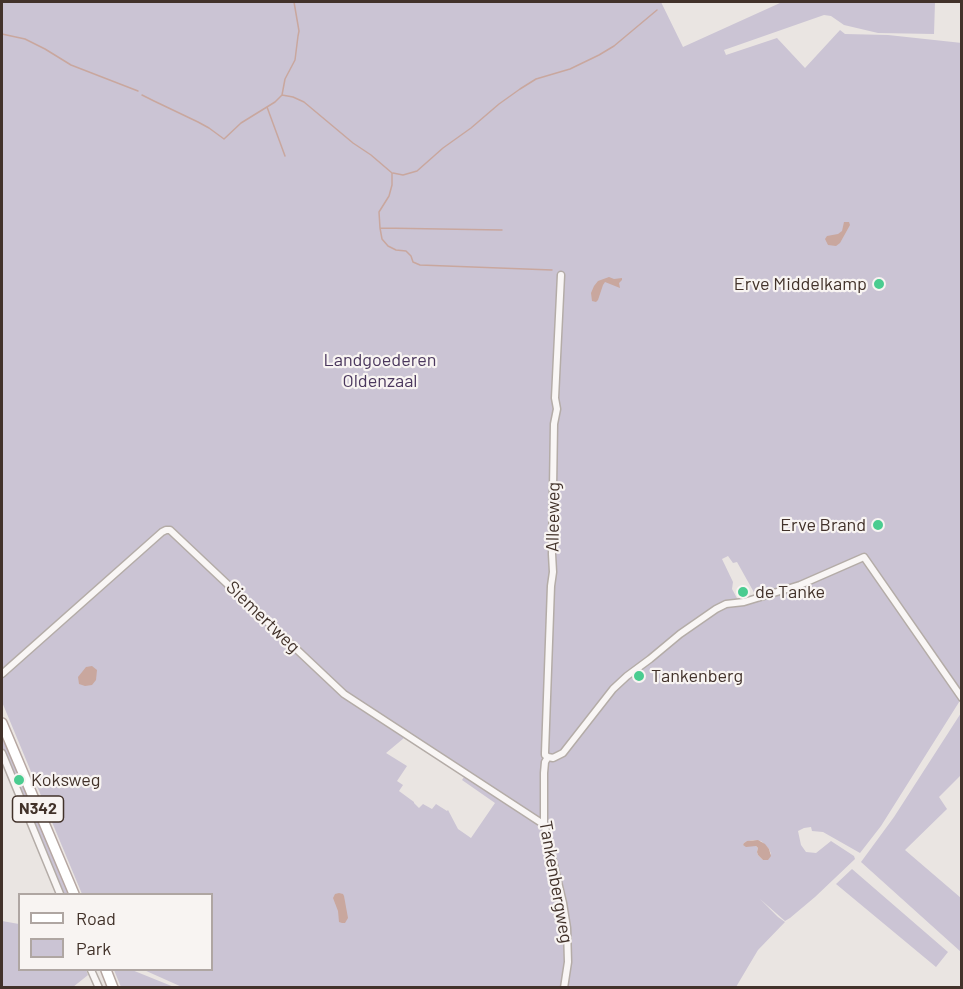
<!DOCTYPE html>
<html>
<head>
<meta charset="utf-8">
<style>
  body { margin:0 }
  #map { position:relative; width:963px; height:989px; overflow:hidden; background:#eae5e2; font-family:Barlow,sans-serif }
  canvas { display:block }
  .frame { position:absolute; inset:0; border:3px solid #42322a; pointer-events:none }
  .legend { position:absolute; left:18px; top:893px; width:195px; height:78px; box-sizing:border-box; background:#f8f4f2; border:2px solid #afa6a2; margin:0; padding:8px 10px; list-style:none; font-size:18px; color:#42322a }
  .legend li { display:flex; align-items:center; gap:12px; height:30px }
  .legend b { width:30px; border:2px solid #afa6a2 }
</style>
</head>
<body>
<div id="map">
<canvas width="963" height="989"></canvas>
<div class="frame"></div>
<ul class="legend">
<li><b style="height:8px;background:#fff"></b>Road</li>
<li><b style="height:16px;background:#cbc4d4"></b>Park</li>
</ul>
</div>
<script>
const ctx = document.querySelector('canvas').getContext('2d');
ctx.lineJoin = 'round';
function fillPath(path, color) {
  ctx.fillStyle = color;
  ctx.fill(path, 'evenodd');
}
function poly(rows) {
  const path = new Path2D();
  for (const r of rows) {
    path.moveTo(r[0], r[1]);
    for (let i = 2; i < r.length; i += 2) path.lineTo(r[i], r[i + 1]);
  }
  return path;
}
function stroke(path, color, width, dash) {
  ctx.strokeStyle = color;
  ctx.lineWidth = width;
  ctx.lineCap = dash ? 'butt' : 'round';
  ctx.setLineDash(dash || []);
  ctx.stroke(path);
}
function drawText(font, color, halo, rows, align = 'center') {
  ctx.font = font + ' Barlow,sans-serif';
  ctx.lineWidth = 4.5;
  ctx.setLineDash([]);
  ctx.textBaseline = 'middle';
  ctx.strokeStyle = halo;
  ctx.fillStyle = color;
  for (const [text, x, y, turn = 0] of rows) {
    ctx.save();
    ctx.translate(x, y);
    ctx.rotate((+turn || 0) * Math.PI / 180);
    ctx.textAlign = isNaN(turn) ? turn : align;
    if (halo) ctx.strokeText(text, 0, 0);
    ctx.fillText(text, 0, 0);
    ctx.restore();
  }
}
const green = poly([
  [2,2,661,2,683,47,780,3,780,2,935,2,934,34,878,33,844,25,831,16,824,15,724,50,726,55,777,38,805,68,840,30,845,34,888,35,962,43,961,699,881,826,860,853,823,832,812,831,811,827,804,828,798,831,801,845,806,852,816,853,831,841,854,856,855,859,815,897,790,918,785,921,760,899,778,917,785,922,758,950,736,987,182,987,144,970,212,970,212,894,82,894,2,702],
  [728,556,733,563,737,562,756,596,738,600,732,589,733,582,722,559],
  [404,738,464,777,462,780,495,803,471,838,458,829,448,810,447,811,436,804,432,809,423,804,419,808,414,803,414,802,399,791,403,785,397,781,407,766,386,753],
  [753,840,761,841,769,849,771,854,763,860,758,855,757,852,758,848,756,846,743,845,745,842],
  [961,713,961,775,939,797,947,809,905,850,961,898,961,952,861,862,894,817],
  [2,727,71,894,63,894,2,746],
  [852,869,948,952,936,967,836,884],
  [2,921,19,924,20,970,86,970,88,975,73,987,2,987],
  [114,970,132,970,174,987,121,987]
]);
const water = poly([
  [844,222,849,222,850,225,840,243,836,246,828,245,825,239,827,236,838,234,842,231],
  [609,277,614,279,622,278,622,280,619,283,620,288,605,282,603,285,598,300,596,302,592,301,591,293,594,286,598,281],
  [92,666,97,670,96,680,92,685,85,686,79,684,78,677,86,667],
  [758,840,765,844,769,849,771,856,768,860,763,860,758,855,757,852,758,848,756,846,746,847,743,845,744,843,747,841],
  [339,893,343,894,344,896,348,918,345,923,342,923,339,922,338,911,333,898,335,894]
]);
const stream = poly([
  [2,34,25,39,45,49,71,65,138,91],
  [142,95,154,101,198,122,209,128,224,139,241,123,275,102,282,95,285,79,295,60,298,36,299,31,294,2],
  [282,95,293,97,304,102,353,143,371,155,392,173,392,185,389,196,379,212,380,228,382,239,388,246,396,250,406,251,411,256,413,262,420,265,552,270],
  [267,107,285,156],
  [393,173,403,175,417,171,443,148,471,128,499,104,520,89,536,79,570,69,599,55,614,46,657,10],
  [380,228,502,230]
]);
const street = poly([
  [2,674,162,532,166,530,170,530,344,694,540,822,544,823],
  [2,753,60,894],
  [548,757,553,758,563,753,613,689,627,676,650,659,680,634,716,609,726,604,744,602,800,585,864,557,962,698],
  [548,757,545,755,545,753,551,586,553,572,552,554,554,424,557,409,555,398,561,275],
  [548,757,545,762,544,773,544,823,563,903,567,928,568,962,564,988],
  [91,970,99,988]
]);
const primary = poly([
  [2,723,74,894],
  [106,970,113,988]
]);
const markers = [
  [879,284,6,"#4acc90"],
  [878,525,6,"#4acc90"],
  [743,592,6,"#4acc90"],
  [639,676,6,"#4acc90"],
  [19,780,6,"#4acc90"]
];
const shields = [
  [38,809,51]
];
const shieldNames = [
  ["N342",38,809]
];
const poiNames = [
  ["Erve Middelkamp",867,284,"right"],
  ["Erve Brand",866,525,"right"],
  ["de Tanke",755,592],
  ["Tankenberg",651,676],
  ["Koksweg",31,780]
];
const parkNames = [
  ["Landgoederen",380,360],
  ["Oldenzaal",380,381]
];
const streetNames = [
  ["Alleeweg",553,517,-89],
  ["Siemertweg",263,617,44],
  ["Tankenbergweg",556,882,80]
];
fillPath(green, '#cbc4d4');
fillPath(water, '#c9a79e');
stroke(stream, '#c9a79e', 1.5);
stroke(street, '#b4aca7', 9);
stroke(primary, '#b6a7a2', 12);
stroke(street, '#f9f6f5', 6);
stroke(primary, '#fff', 9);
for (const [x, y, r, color] of markers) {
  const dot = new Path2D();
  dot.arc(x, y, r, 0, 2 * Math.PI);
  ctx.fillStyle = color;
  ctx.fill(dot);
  stroke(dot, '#f8f4f2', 2);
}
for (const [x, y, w] of shields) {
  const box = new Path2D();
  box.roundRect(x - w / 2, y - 13, w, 26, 4.5);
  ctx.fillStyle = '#f8f4f2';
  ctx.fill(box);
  stroke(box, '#42322a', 1.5);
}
drawText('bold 16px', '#42322a', null, shieldNames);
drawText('18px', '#42322a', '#f8f4f2', poiNames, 'left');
drawText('18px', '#4b385e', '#f8f4f2', parkNames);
drawText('18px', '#42322a', '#f8f4f2', streetNames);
</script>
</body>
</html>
